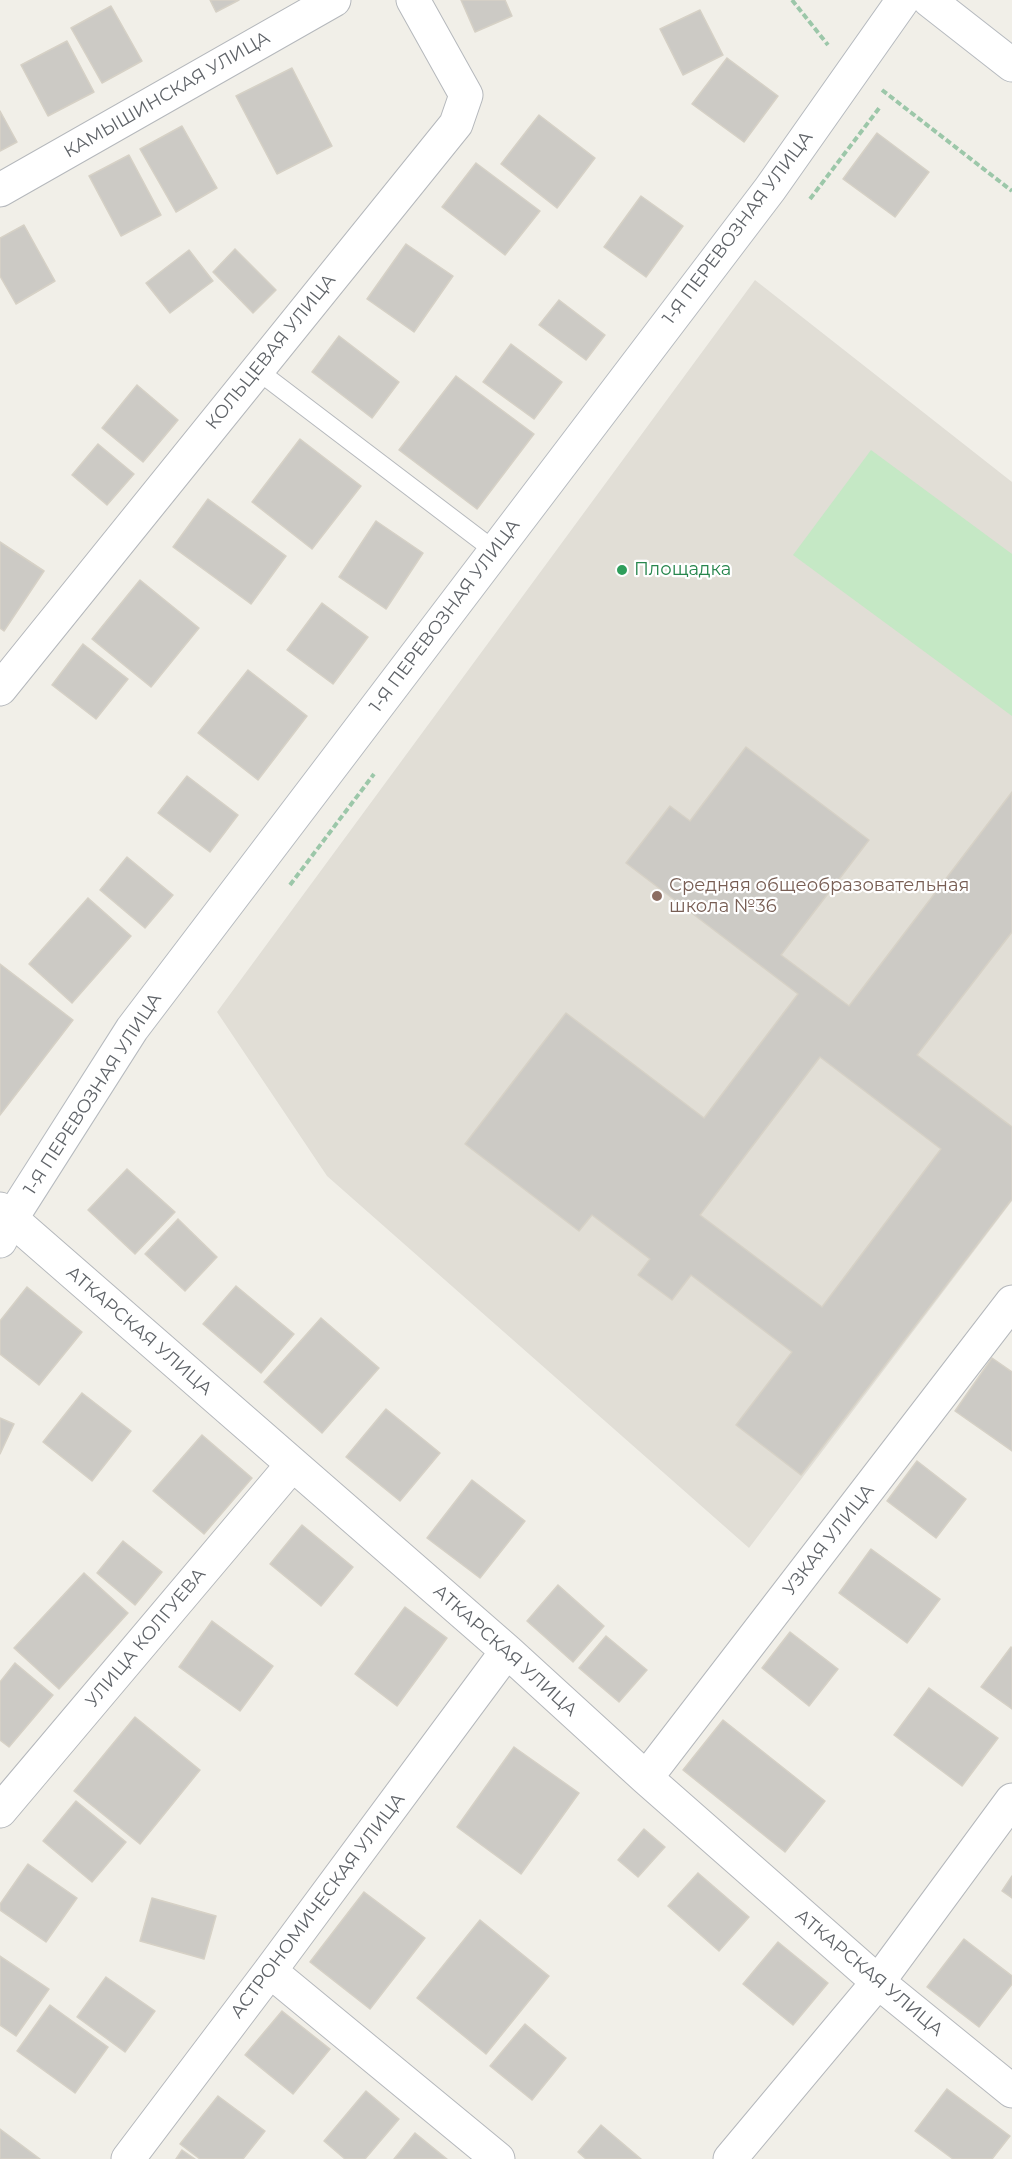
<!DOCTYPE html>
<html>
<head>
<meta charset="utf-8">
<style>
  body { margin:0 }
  canvas { display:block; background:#f1efe8 }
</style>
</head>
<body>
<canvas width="1012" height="2159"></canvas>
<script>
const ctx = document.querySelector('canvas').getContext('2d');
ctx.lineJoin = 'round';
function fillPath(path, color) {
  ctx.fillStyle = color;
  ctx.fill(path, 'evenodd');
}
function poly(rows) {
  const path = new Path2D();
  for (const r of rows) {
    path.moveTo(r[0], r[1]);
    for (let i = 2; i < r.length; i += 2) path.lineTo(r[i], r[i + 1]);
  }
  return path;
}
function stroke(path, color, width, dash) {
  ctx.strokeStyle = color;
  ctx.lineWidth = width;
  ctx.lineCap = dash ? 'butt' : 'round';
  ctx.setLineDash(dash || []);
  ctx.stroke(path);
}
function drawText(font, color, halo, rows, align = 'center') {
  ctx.font = font + ' Montserrat,sans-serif';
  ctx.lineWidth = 4.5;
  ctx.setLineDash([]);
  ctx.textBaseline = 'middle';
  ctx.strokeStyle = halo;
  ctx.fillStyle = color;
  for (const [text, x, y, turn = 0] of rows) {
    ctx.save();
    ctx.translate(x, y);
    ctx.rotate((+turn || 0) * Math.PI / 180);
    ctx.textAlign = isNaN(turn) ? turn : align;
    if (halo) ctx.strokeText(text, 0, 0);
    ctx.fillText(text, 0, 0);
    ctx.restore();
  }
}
const education = poly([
  [755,280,1012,482,1012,1201,749,1548,327,1176,217,1012]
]);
const green = poly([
  [871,450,1012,554,1012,716,793,555]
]);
const building = poly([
  [210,0,239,0,216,12,210,0],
  [461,0,505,0,512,16,475,32,461,0],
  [111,6,142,61,102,83,71,28,111,6],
  [700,10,723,55,683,75,660,29,700,10],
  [67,41,94,92,48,116,21,65,67,41],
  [727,58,778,96,744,142,692,104,727,58],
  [292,68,332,146,277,174,236,96,292,68],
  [0,111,17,142,0,151,0,111],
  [539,115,595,158,557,208,501,164,539,115],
  [182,126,217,188,176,212,140,149,182,126],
  [877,133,929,172,895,217,843,179,877,133],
  [129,155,161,215,121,236,89,176,129,155],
  [476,163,540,211,505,255,442,207,476,163],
  [641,196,683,226,646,277,604,247,641,196],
  [24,225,55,281,16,304,0,276,0,238,24,225],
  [406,244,453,276,414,332,367,299,406,244],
  [235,249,276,290,253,313,213,272,235,249],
  [189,250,213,281,170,313,146,283,189,250],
  [559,300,605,335,586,360,539,325,559,300],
  [339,336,399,382,372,418,312,372,339,336],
  [511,344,562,382,534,419,483,382,511,344],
  [456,376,534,434,477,509,399,450,456,376],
  [137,385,178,420,143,462,102,428,137,385],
  [300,439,361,486,312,549,252,502,300,439],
  [98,444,134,474,107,505,72,475,98,444],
  [208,499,286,556,251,604,173,547,208,499],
  [376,521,423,553,386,609,339,577,376,521],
  [0,542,44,571,4,631,0,628,0,542],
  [140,580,199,628,151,687,92,639,140,580],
  [322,603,368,637,333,684,287,650,322,603],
  [83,644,128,679,96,719,52,685,83,644],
  [248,670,307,716,258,780,198,733,248,670],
  [746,747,869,840,781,955,849,1006,1012,792,1012,932,917,1055,1012,1127,1012,1199,801,1475,736,1425,792,1352,691,1275,672,1300,638,1275,650,1259,592,1215,579,1231,465,1144,566,1013,704,1118,798,994,626,863,670,806,690,821,746,747],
  [820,1057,941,1149,822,1307,700,1215,820,1057],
  [187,776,238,815,210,852,158,813,187,776],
  [127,857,173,895,145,928,100,890,127,857],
  [88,898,131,936,72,1003,29,964,88,898],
  [0,964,73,1020,0,1115,0,964],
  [127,1169,175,1212,135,1254,88,1210,127,1169],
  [178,1219,217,1257,185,1291,145,1254,178,1219],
  [236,1286,294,1334,261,1373,203,1324,236,1286],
  [27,1287,82,1332,39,1385,0,1354,0,1321,27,1287],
  [321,1318,379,1368,322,1433,264,1382,321,1318],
  [992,1358,1012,1372,1012,1451,955,1411,992,1358],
  [82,1393,131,1431,92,1481,43,1442,82,1393],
  [386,1409,440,1453,400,1501,346,1457,386,1409],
  [0,1418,14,1424,0,1454,0,1418],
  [202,1435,252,1478,204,1534,153,1491,202,1435],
  [917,1461,966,1499,936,1538,887,1501,917,1461],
  [472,1480,525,1521,480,1578,427,1538,472,1480],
  [302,1525,353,1567,321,1606,270,1564,302,1525],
  [123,1541,162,1572,135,1605,97,1573,123,1541],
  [871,1549,940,1599,907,1643,839,1593,871,1549],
  [84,1573,128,1613,59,1689,14,1648,84,1573],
  [558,1585,604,1626,573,1662,527,1621,558,1585],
  [405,1607,447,1638,397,1706,355,1674,405,1607],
  [212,1621,273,1666,240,1711,179,1667,212,1621],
  [790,1632,838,1669,809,1706,762,1668,790,1632],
  [606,1636,647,1670,619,1702,579,1668,606,1636],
  [1011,1647,1012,1648,1012,1709,981,1687,1011,1647],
  [15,1663,53,1695,9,1747,0,1740,0,1682,15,1663],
  [929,1688,998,1738,962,1786,894,1735,929,1688],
  [135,1717,200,1770,140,1844,74,1791,135,1717],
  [723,1720,825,1801,785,1852,683,1770,723,1720],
  [514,1747,579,1793,521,1874,457,1827,514,1747],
  [76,1801,126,1842,92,1882,43,1841,76,1801],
  [644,1829,665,1847,638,1877,618,1860,644,1829],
  [28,1864,77,1898,46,1942,0,1910,0,1904,28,1864],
  [698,1873,749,1917,719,1951,668,1906,698,1873],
  [1012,1876,1012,1898,1002,1891,1012,1876],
  [364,1892,425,1938,370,2009,310,1962,364,1892],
  [152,1898,216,1916,204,1959,140,1941,152,1898],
  [480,1920,549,1976,486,2054,417,1998,480,1920],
  [964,1939,1012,1976,1012,1984,979,2027,927,1987,964,1939],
  [778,1942,828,1983,793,2025,743,1984,778,1942],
  [0,1956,49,1989,16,2036,0,2025,0,1956],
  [106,1977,155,2011,125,2052,77,2017,106,1977],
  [50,2005,108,2047,75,2093,17,2051,50,2005],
  [282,2011,330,2049,293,2094,245,2055,282,2011],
  [525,2024,566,2058,532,2100,490,2066,525,2024],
  [947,2089,1010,2136,992,2159,953,2159,915,2131,947,2089],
  [366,2091,399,2119,365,2159,345,2159,324,2141,366,2091],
  [218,2096,265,2131,243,2159,200,2159,180,2144,218,2096],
  [601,2125,641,2159,586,2159,578,2152,601,2125],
  [0,2129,40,2159,0,2159,0,2129],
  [415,2133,447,2159,394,2159,415,2133],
  [182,2150,195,2159,176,2159,182,2150]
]);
const path = poly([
  [792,0,828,45],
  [882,90,1012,191],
  [810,199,880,107],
  [290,885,374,774]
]);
const service = poly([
  [257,370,495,551]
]);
const minor = poly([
  [0,190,334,0],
  [0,689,456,124,466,95,413,0],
  [0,1209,507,1651,646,1778,878,1982,1012,2091],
  [646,1778,1012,1302],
  [0,1811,292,1465],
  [270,1971,498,2159],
  [128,2159,270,1971,507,1651],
  [730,2159,878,1982,1012,1800]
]);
const secondary = poly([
  [929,0,1012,65],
  [0,1241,11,1219,132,1029,770,189,903,0]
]);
const markers = [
  [622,570,6,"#2e9e5b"],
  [657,896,6,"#8d6e63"]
];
const streetNames = [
  ["КАМЫШИНСКАЯ УЛИЦА",167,95,-30],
  ["1-Я ПЕРЕВОЗНАЯ УЛИЦА",738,228,-53],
  ["КОЛЬЦЕВАЯ УЛИЦА",271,352,-51],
  ["1-Я ПЕРЕВОЗНАЯ УЛИЦА",445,616,-53],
  ["1-Я ПЕРЕВОЗНАЯ УЛИЦА",93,1094,-57],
  ["АТКАРСКАЯ УЛИЦА",139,1331,41],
  ["УЗКАЯ УЛИЦА",829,1540,-52],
  ["УЛИЦА КОЛГУЕВА",146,1638,-50],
  ["АТКАРСКАЯ УЛИЦА",505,1651,42],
  ["АСТРОНОМИЧЕСКАЯ УЛИЦА",318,1906,-53],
  ["АТКАРСКАЯ УЛИЦА",869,1973,40]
];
const leisureNames = [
  ["Площадка",634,570]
];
const educationNames = [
  ["Средняя общеобразовательная",669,886],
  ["школа №36",669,907]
];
fillPath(education, '#e1ded6');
fillPath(green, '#c5e8c5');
fillPath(building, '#cccac5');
stroke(building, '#d6d1c6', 1.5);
stroke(service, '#b5b8bc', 20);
stroke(minor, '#b5b8bc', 35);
stroke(secondary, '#b6babf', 35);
stroke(path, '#9cc7a9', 4, [6, 3]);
stroke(service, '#fff', 18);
stroke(minor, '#fff', 33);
stroke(secondary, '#fff', 33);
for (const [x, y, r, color] of markers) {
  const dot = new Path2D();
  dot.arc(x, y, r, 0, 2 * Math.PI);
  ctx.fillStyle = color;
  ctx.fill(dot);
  stroke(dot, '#fff', 2);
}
drawText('18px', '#5f6368', '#fff', streetNames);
drawText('18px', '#27864d', '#fff', leisureNames, 'left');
drawText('18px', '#785e54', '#fff', educationNames, 'left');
</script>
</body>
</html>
